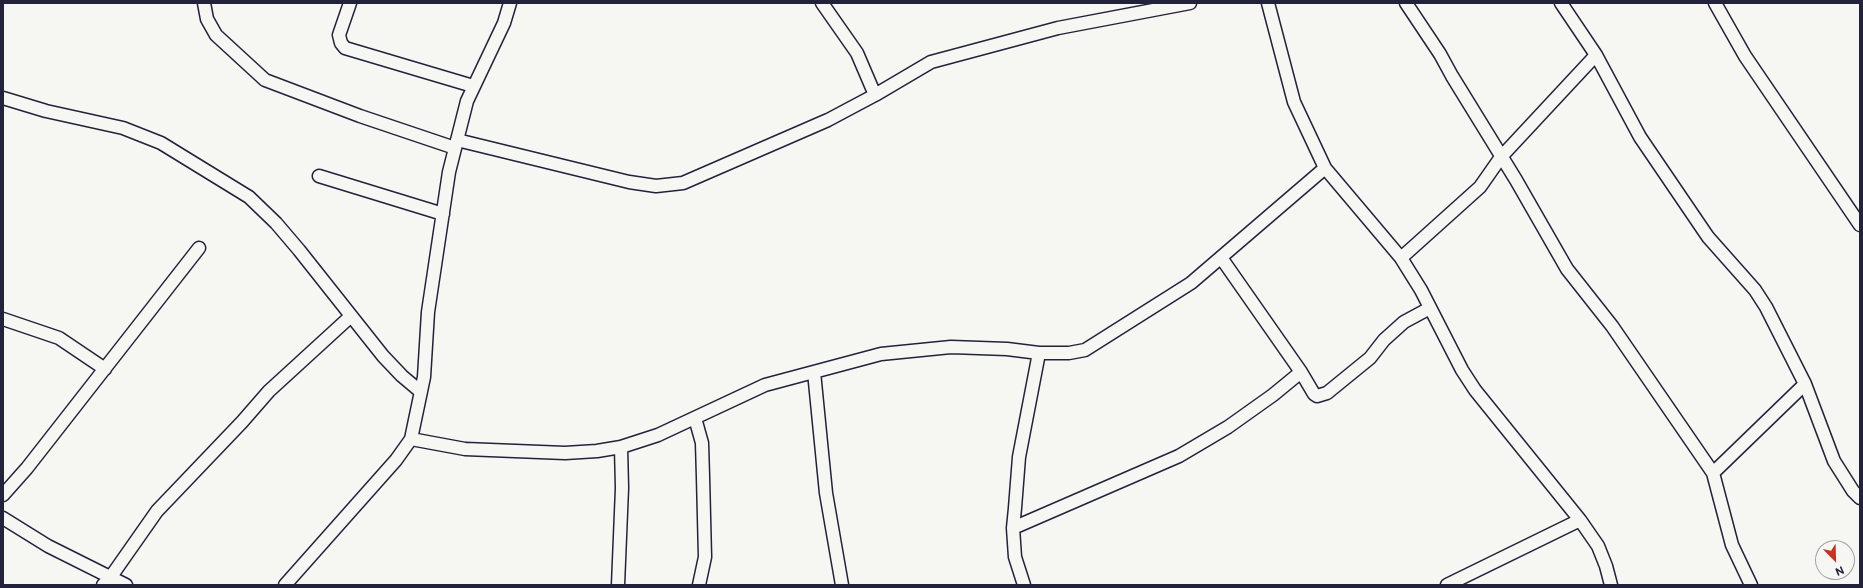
<!DOCTYPE html>
<html>
<head>
<meta charset="utf-8">
<style>
  body { margin:0 }
  #map { position:relative; width:1863px; height:588px; overflow:hidden; background:#f6f6f2; font-family:"Balsamiq Sans",sans-serif }
  canvas { display:block }
  .frame { position:absolute; inset:0; border:4px solid #22223b; pointer-events:none }
  .north { position:absolute; left:1815px; top:540px; width:40px; height:40px; box-sizing:border-box; background:#f6f6f2; border:1px solid #a1a1a9; border-radius:50%; rotate:157deg; font-size:11px; font-weight:700; line-height:16px; text-align:center; color:#22223b }
  .north::after { content:''; display:block; margin:auto; width:14px; height:18px; background:#c8321e; clip-path:polygon(50% 0,100% 100%,50% 72%,0 100%) }
</style>
</head>
<body>
<div id="map">
<canvas width="1863" height="588"></canvas>
<div class="frame"></div>
<div class="north">N</div>
</div>
<script>
const ctx = document.querySelector('canvas').getContext('2d');
ctx.lineJoin = 'round';
function poly(rows) {
  const path = new Path2D();
  for (const r of rows) {
    path.moveTo(r[0], r[1]);
    for (let i = 2; i < r.length; i += 2) path.lineTo(r[i], r[i + 1]);
  }
  return path;
}
function stroke(path, color, width, dash) {
  ctx.strokeStyle = color;
  ctx.lineWidth = width;
  ctx.lineCap = dash ? 'butt' : 'round';
  ctx.setLineDash(dash || []);
  ctx.stroke(path);
}
const minor = poly([
  [204,3,207,19,216,35,265,80,360,116,455,148],
  [350,3,339,35,341,43,345,48,473,86],
  [822,3,857,53,875,95],
  [1268,3,1294,102,1325,168,1401,258,1421,290,1462,370,1475,390,1580,520,1598,546,1606,566,1611,585],
  [1406,3,1440,54,1452,76,1516,180,1567,269,1612,326,1713,473,1732,545,1751,585],
  [1561,3,1596,55,1640,137,1708,237,1755,290,1766,307,1805,384,1834,461,1853,491,1860,498],
  [1715,3,1745,56,1860,225],
  [3,98,46,111,123,128,161,143,249,197,276,223,299,250,383,356,402,376,421,392],
  [457,140,629,182,656,186,683,183,828,120,875,95,931,62,1058,28,1190,3],
  [319,176,443,214],
  [1401,258,1480,187,1501,157,1596,55],
  [1222,259,1301,372,1314,394,1317,396,1327,393,1370,358,1384,340,1404,322,1430,308],
  [3,319,59,338,105,369],
  [814,372,826,493,842,585],
  [695,418,702,443,703,477,705,557,699,585],
  [411,439,465,449,565,453,597,451,621,447,658,435,765,385,881,354,951,347,1007,349,1039,353,1069,353,1085,350,1191,283,1325,168],
  [1713,473,1805,384],
  [3,495,27,468,199,248],
  [3,518,48,546,126,585],
  [1013,528,1179,456,1228,427,1273,395,1301,372],
  [103,585,110,578,157,511,242,422,269,391,351,316],
  [285,585,396,460,411,439,424,377,428,312,449,172,467,101,504,23,510,3],
  [618,585,622,488,621,447],
  [1024,585,1015,557,1013,528,1015,508,1019,457,1039,353],
  [1447,585,1580,520]
]);
stroke(minor, '#22223b', 15);
stroke(minor, '#f6f6f2', 12);
</script>
</body>
</html>
